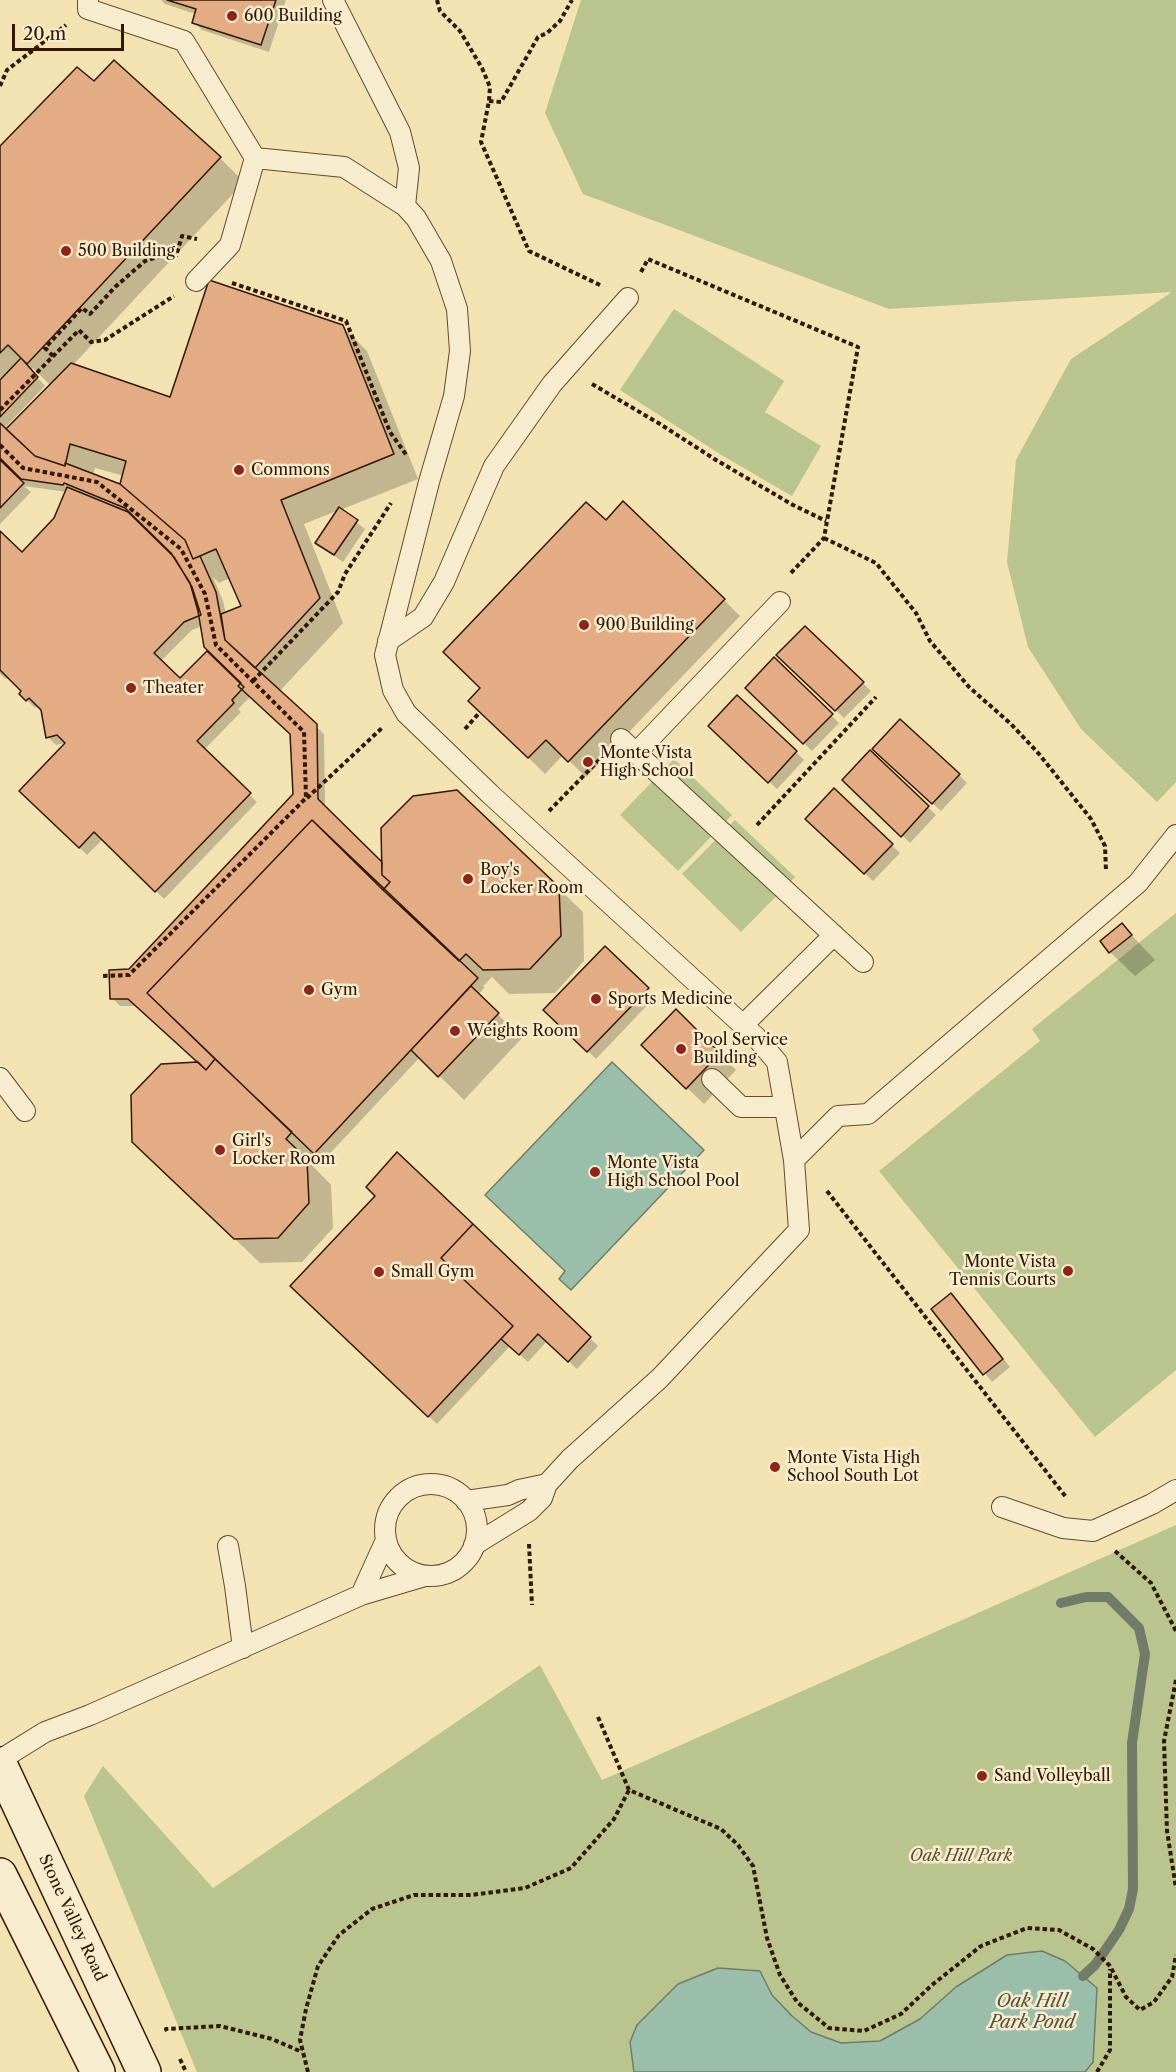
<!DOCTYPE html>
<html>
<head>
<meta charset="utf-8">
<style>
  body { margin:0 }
  #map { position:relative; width:1176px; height:2072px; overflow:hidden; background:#f3e3b3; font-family:"Libre Caslon Text",serif }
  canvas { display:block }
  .scale { position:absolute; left:12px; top:24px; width:112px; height:27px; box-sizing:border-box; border:3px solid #311805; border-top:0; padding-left:8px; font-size:18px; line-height:21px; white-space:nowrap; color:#311805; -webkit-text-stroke:4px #f7edce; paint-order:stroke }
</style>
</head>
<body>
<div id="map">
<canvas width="1176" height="2072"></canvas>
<div class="scale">20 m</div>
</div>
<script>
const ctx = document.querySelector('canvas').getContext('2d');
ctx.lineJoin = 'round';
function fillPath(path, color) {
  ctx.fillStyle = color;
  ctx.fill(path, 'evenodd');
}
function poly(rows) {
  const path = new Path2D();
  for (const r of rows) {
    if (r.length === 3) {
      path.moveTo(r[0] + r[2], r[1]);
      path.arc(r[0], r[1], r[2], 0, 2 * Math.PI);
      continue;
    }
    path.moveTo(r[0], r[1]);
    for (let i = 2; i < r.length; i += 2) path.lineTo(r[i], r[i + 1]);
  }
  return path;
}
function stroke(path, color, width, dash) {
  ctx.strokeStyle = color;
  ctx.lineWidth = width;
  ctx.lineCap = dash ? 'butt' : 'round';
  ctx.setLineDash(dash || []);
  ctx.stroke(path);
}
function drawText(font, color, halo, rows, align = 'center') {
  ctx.font = font + ' "Libre Caslon Text",serif';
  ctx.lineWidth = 5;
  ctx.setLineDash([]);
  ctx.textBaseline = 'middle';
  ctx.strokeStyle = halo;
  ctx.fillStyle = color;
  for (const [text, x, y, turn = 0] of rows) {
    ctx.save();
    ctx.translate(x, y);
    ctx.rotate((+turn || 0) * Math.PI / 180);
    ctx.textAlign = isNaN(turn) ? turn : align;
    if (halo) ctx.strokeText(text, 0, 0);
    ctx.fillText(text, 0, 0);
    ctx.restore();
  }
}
const green = poly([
  [581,0,1176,0,1176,782,1157,802,1081,729,1028,647,1007,562,1016,460,1071,359,1172,292,889,309,583,194,545,113],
  [674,309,784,381,765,412,821,446,792,496,723,456,620,390],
  [674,759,732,815,678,871,620,815],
  [735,820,795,877,741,932,682,874],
  [1176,913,1176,1370,1095,1437,879,1171,1040,1041,1032,1029],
  [1176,1525,1176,2072,197,2072,84,1796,103,1766,213,1888,540,1665,602,1780]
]);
const water = poly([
  [612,1062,704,1150,571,1290,559,1279,565,1271,485,1195,612,1062],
  [1042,1951,1065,1961,1097,1988,1093,2062,1085,2072,634,2072,630,2042,637,2025,678,1984,718,1968,760,1971,772,1995,791,2015,811,2032,841,2043,880,2041,920,2019,956,1987,1007,1955,1042,1951]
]);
const shadow = poly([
  [161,0,286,0,269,52,202,30,193,22,196,14,165,4],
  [94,83,220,158,244,182,72,366,171,399,342,326,367,351,418,479,340,510,365,529,343,562,317,543,339,510,304,524,343,623,279,692,324,734,325,808,383,865,558,888,583,912,584,961,555,993,509,994,492,977,483,986,485,987,478,995,522,1038,464,1100,420,1057,323,1161,318,1156,310,1163,331,1185,333,1228,302,1262,260,1263,159,1166,200,1063,138,1006,120,1006,112,998,129,971,294,795,292,734,251,696,238,709,241,712,204,750,257,802,164,899,103,839,87,855,21,790,69,742,56,745,48,737,42,709,38,705,35,708,21,694,23,691,9,677,6,679,0,674,0,533,22,554,55,519,67,492,24,486,31,492,0,524,0,382,2,380,0,378,0,148],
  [33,368,51,386,3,434,1,432,45,386,31,371],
  [95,468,124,476,125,490,93,475],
  [213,577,219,583,230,578,243,607,226,614,223,601],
  [202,626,210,650,180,680,161,661,192,630],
  [606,522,724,600,740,616,586,777,563,755,545,774,487,717,482,688],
  [805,628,871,691,844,718,778,655],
  [774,660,839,723,812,751,747,688],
  [710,726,796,752,804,760,777,789],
  [870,752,936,815,910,843,844,780],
  [882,756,959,775,967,783,941,811],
  [834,790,900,853,873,881,807,819],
  [1122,925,1155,960,1135,976,1110,952],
  [605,948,655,997,596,1059,546,1010],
  [676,1011,736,1070,704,1104,660,1062],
  [397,1154,598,1346,577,1369,547,1341,528,1362,510,1346,437,1424,292,1286,377,1196],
  [958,1303,1010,1367,992,1382,933,1309]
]);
const stream = poly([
  [1061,1603,1086,1597,1108,1597,1139,1628,1145,1654,1132,1743,1133,1889,1129,1909,1119,1930,1095,1965,1083,1976]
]);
const building = poly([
  [167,0,276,0,261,45,192,23,196,9,167,0],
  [114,60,221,157,27,364,8,345,0,353,0,146,77,67,94,81,114,60],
  [209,280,343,325,394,454,281,500,320,598,255,668,225,640,221,614,241,606,216,549,193,559,185,540,120,484,126,461,70,444,65,466,35,456,6,429,71,363,170,397,209,280],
  [21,358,38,377,0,417,0,380,21,358],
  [0,423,35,456,65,466,65,463,120,484,185,540,193,559,200,556,216,592,225,640,317,724,318,799,382,862,382,875,390,882,383,890,312,820,147,993,215,1059,206,1070,128,999,110,999,109,970,129,969,293,794,290,734,238,686,241,683,204,647,198,611,190,583,171,553,125,508,64,483,63,485,21,479,0,458,0,423],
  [0,460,24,483,0,508,0,460],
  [67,487,128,512,174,557,192,587,201,615,184,622,154,653,180,678,207,651,244,687,232,700,234,703,197,741,251,793,155,892,94,832,79,848,19,791,65,743,57,735,46,738,41,710,29,698,26,701,19,694,21,691,0,670,0,531,22,552,54,518,67,487],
  [623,501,725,599,568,762,546,740,528,758,468,701,480,688,443,652,586,502,606,520,623,501],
  [339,507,358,520,334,555,315,543,339,507],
  [805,626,864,682,835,711,776,655,805,626],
  [774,657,833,714,803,744,745,688,774,657],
  [737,695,797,751,768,783,708,726,737,695],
  [900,719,960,774,932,804,872,749,900,719],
  [870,750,929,806,901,837,842,780,870,750],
  [834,788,893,844,864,874,805,819,834,788],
  [457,790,559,887,561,936,530,969,483,970,466,954,459,961,383,890,390,882,382,875,381,828,413,796,457,790],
  [312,820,478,978,314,1154,147,993,312,820],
  [1122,923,1132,935,1109,953,1100,941,1122,923],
  [605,946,649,988,587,1052,543,1010,605,946],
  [471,986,499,1013,438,1077,411,1050,471,986],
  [676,1009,720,1053,686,1089,641,1045,676,1009],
  [215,1059,292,1132,286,1139,307,1159,309,1203,278,1238,234,1239,132,1142,131,1095,161,1064,198,1062,206,1070,215,1059],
  [397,1152,473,1224,441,1258,513,1326,428,1417,290,1286,375,1196,366,1187,397,1152],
  [473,1224,591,1337,568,1362,538,1334,519,1355,501,1339,513,1326,441,1258,473,1224],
  [951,1293,1003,1359,983,1375,931,1309,951,1293]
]);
const path = poly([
  [437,0,440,11,460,31,482,68,490,87,489,101,481,142,529,251,602,286],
  [0,86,7,70,66,25],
  [489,101,501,102,538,37,547,33,560,21,572,0],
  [641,272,648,259,858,347,824,538,789,575],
  [232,283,346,321,390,432,407,456],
  [53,356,45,348,82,308,90,314,115,287,145,261,161,256,176,256,182,236,197,239],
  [592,384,660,424,716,460,793,505,826,521],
  [0,410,79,330,91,342,105,340,174,296],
  [0,445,23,468,97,482,181,549,205,594,216,645,304,732,306,798,129,975,100,976],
  [824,538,876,563,916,613,930,641,969,687,1011,724,1039,754,1091,819,1105,846,1106,871],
  [253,681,338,592,345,574,391,503],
  [465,729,480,712],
  [307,798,383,727],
  [549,811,600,759],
  [757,825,876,697],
  [827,1191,1066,1497],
  [529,1544,532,1605],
  [1115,1551,1151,1583,1176,1631],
  [1176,1680,1164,1741,1167,1831,1176,1888],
  [598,1717,629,1790,721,1829,738,1845,753,1866,767,1938,780,1975,797,2002,829,2028,864,2031,901,2014,932,1985,981,1946,1027,1928,1059,1930,1093,1949,1110,1966,1126,1997,1140,2010,1154,2002,1172,1977,1176,1955],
  [167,2031,166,2029,220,2026,272,2039,302,2052],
  [180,2059,186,2072],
  [308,2072,300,2040,306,2009,318,1966,339,1935,372,1909,414,1895,471,1895,525,1888,571,1868,614,1819,629,1790],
  [1097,2072,1110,2050,1110,1969]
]);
const lane = poly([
  [88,0,88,9,184,41,255,158,230,245,196,281],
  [333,0,400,132,409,168,405,206,416,218,441,261,457,309,460,351,454,396,429,482,385,655,393,690,406,713,490,794,756,1037,777,1062,794,1160,799,1230,660,1378,570,1459,547,1484,542,1498,529,1511,474,1545],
  [255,158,344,167,405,206],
  [388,641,423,617,444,582,494,466,552,384,628,298],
  [621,739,863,962],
  [636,753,780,602],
  [743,1025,834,935],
  [0,1078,25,1111],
  [712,1079,741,1107,784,1107],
  [794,1160,838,1116,868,1114,1138,883,1176,835],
  [431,1530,46],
  [466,1501,508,1495,519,1490,547,1484],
  [1002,1507,1063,1528,1093,1531,1152,1504,1176,1490],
  [228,1546,235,1586,243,1648],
  [361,1595,386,1540],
  [0,1760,45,1732,90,1715,361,1595,425,1576]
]);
const secondary = poly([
  [0,1764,144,2072],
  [0,1875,98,2072]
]);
const markers = [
  [232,16,6,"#8f2418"],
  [66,251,6,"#8f2418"],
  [239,470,6,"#8f2418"],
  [584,625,6,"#8f2418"],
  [131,688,6,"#8f2418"],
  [588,762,6,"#8f2418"],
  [468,879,6,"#8f2418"],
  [309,990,6,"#8f2418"],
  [596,999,6,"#8f2418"],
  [455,1031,6,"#8f2418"],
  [681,1049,6,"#8f2418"],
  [220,1150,6,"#8f2418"],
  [595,1172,6,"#8f2418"],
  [1068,1271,6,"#8f2418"],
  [379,1272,6,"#8f2418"],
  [775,1467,6,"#8f2418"],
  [982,1776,6,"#8f2418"]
];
const poiNames = [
  ["600 Building",244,16],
  ["500 Building",78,251],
  ["Commons",251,470],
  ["900 Building",596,625],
  ["Theater",143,688],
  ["Monte Vista",600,753],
  ["High School",600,771],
  ["Boy's",480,870],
  ["Locker Room",480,888],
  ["Gym",321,990],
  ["Sports Medicine",608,999],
  ["Weights Room",467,1031],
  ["Pool Service",693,1040],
  ["Building",693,1058],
  ["Girl's",232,1141],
  ["Locker Room",232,1159],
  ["Monte Vista",607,1163],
  ["High School Pool",607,1181],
  ["Monte Vista",1056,1262,"right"],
  ["Tennis Courts",1056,1280,"right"],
  ["Small Gym",391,1272],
  ["Monte Vista High",787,1458],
  ["School South Lot",787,1476],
  ["Sand Volleyball",994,1776]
];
const parkNames = [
  ["Oak Hill Park",961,1856]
];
const streetNames = [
  ["Stone Valley Road",72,1918,65]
];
const waterNames = [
  ["Oak Hill",1032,2002],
  ["Park Pond",1032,2023]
];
fillPath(green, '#b9c48e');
fillPath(water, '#9bbeaa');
stroke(water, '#717c68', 1.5);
fillPath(shadow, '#0003');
stroke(stream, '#717c68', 10);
fillPath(building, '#e4ac84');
stroke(building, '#311805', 1.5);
stroke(lane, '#624b30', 22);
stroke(secondary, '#311805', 36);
stroke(path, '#311805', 4, [4.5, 3]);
stroke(lane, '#f7edce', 20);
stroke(secondary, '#f7edce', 33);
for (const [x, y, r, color] of markers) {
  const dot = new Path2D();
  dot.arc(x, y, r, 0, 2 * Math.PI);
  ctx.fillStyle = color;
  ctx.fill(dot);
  stroke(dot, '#f7edce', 2);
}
drawText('16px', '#311805', '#f7edce', poiNames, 'left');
drawText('italic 16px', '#5a4c2e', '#f7edce', parkNames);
drawText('16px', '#311805', '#f7edce', streetNames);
drawText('italic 18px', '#56523f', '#f7edce', waterNames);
</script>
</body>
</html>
